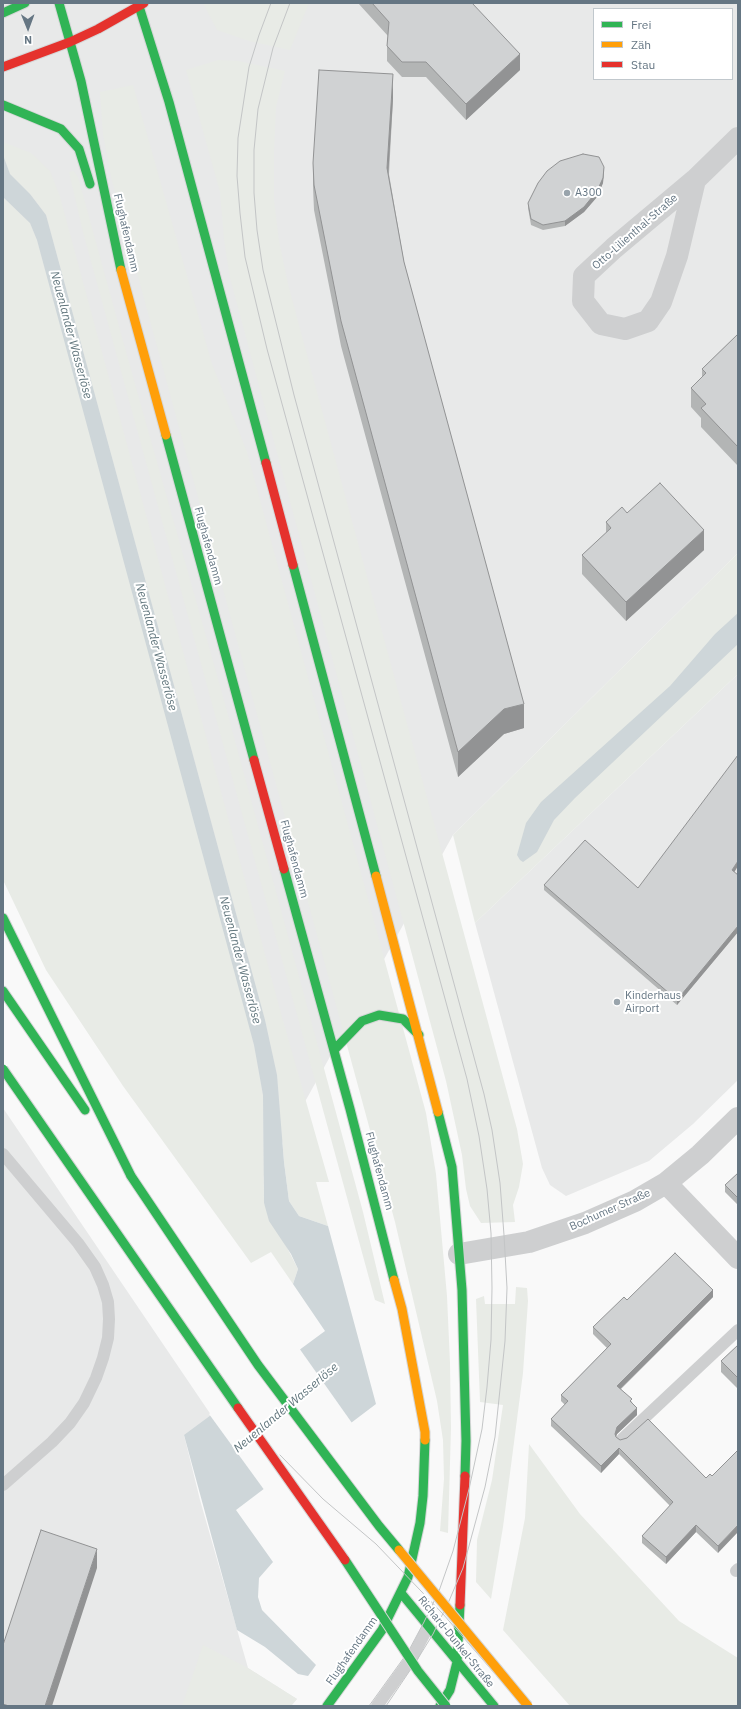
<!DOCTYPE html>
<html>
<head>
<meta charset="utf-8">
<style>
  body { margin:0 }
  #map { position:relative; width:741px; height:1709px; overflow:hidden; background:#f9f9f9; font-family:"IBM Plex Sans",sans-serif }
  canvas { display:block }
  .frame { position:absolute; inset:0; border:4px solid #657683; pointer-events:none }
  .legend { position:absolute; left:593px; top:8px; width:140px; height:72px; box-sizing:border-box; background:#fff; border:1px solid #c1c8cd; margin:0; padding:5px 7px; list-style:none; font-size:12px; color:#657683 }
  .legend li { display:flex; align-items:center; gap:8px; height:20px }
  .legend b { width:20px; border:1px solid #c1c8cd }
  .north { position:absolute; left:8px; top:8px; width:40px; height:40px; -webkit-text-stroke:3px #fff; paint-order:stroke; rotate:179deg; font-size:11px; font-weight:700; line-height:16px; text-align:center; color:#657683 }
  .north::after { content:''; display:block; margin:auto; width:14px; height:18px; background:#657683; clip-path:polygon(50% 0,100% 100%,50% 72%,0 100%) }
</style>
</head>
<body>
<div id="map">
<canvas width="741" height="1709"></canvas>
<div class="frame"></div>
<ul class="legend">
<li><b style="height:5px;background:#30b455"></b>Frei</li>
<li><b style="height:5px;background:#ff9f0a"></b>Zäh</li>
<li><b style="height:5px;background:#e5322d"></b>Stau</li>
</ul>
<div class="north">N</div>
</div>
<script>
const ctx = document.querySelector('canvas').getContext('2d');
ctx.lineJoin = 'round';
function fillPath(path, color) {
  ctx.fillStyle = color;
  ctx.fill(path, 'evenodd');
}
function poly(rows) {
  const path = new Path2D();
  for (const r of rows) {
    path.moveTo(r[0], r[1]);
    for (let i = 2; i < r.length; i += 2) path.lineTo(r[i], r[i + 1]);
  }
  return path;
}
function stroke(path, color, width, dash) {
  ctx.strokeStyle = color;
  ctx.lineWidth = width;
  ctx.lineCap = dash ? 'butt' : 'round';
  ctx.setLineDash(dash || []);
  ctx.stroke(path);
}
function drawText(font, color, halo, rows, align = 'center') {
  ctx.font = font + ' "IBM Plex Sans",sans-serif';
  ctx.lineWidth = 4;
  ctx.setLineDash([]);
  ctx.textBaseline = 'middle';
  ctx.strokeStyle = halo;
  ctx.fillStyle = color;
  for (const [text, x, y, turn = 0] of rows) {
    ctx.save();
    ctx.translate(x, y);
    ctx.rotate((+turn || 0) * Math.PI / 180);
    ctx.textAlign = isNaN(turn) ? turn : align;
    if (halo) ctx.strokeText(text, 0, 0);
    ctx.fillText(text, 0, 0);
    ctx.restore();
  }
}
const built = poly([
  [3,3,738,3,738,553,453,835,246,1208,3,728],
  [594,9,732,9,732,79,594,79],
  [738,674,738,1080,693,1124,649,1161,566,1196,550,1185,542,1168,475,923],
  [3,1108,226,1437,184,1435,200,1500,248,1668,297,1699,291,1706,3,1706]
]);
const green = poly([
  [203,3,309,3,290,50,249,41,217,30],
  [218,60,238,61,285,71,276,107,274,153,274,200,279,241,288,284,317,392,517,1129,523,1164,519,1187,513,1205,515,1222,481,1223,470,1206,466,1189,462,1155,446,1081,230,278,224,239,220,192,186,70],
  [133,85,212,364,247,452,426,1113,436,1174,447,1296,450,1363,451,1428,448,1533,440,1531,444,1479,443,1440,437,1401,395,1222,111,177,103,135,100,92],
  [3,142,31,153,50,171,60,197,282,1017,329,1182,316,1182,328,1226,299,1216,289,1201,284,1162,277,1075,265,1020,46,215,30,194,10,174,3,155],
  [74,171,78,177,128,359,222,693,363,1212,385,1304,375,1300,83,232,69,172],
  [3,197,30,223,37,240,242,995,254,1045,263,1095,264,1203,298,1269,293,1284,271,1252,251,1263,123,1086,46,970,3,880],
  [738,553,738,674,475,923,453,835],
  [516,1287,527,1288,528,1301,523,1373,503,1527,491,1599,476,1582,477,1540,492,1480,503,1405,480,1402,476,1299,484,1296,485,1304,515,1304],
  [529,1444,580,1514,679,1621,738,1658,738,1706,570,1706,503,1630,525,1518],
  [203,1645,248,1668,297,1699,291,1706,182,1706]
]);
const water = poly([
  [3,155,10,174,30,194,46,215,265,1020,277,1075,284,1162,289,1201,299,1216,328,1226,376,1404,236,1510,273,1562,259,1578,258,1597,262,1610,316,1665,308,1676,298,1674,265,1647,237,1630,184,1435,325,1331,293,1284,298,1269,291,1254,269,1221,264,1203,263,1095,254,1045,37,240,30,223,3,197],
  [738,613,738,644,575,798,554,820,537,852,523,862,520,860,517,855,526,823,541,802,670,686,715,634]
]);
const pier = poly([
  [299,1348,352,1423,265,1491,209,1414]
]);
const lane = poly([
  [3,1154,78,1243,95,1267,103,1285,108,1302,109,1319,108,1338,103,1358,96,1378,84,1403,70,1423,52,1442,3,1485],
  [622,1439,738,1330],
  [736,1571,738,1569],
  [377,1706,413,1656,428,1627]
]);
const street = poly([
  [695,180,677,256,661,302,648,321,625,329,601,324,583,301,584,276,614,248,695,180,738,138],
  [666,1183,738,1258],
  [459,1254,529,1242,585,1223,635,1201,666,1183,700,1155,738,1118]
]);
const fast = poly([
  [59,3,81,81,121,270],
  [138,3,169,102,266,463],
  [3,13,25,3],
  [3,105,61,129,79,149,90,184],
  [166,435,254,760],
  [293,565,376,876],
  [284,869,350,1109,394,1280],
  [3,918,131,1176],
  [3,991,85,1110],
  [334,1050,362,1021,379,1015,403,1019,419,1035],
  [438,1112,452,1167,462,1290,466,1441,465,1476],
  [401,1593,494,1706],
  [327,1706,382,1630,408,1577,420,1523,423,1496,425,1440],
  [440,1706,450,1690,457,1662,460,1605]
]);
const slow = poly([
  [121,270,166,435],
  [376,876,438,1112],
  [394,1280,402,1309,425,1432,425,1440]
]);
const jam = poly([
  [3,67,70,42,98,29,144,3],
  [266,463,293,565],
  [254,760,284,869],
  [460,1605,465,1476]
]);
const tram = poly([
  [271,3,259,35,249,67,238,138,237,176,240,213,245,257,267,349,467,1079,479,1136,487,1189,491,1233,492,1288,491,1340,487,1387,482,1429,469,1489,453,1551,439,1591,424,1622,408,1652,369,1706],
  [290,3,273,48,258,109,254,150,254,193,257,230,263,270,294,395,484,1094,492,1130,500,1183,504,1235,507,1288,505,1341,495,1437,485,1487,463,1568,449,1601,433,1634,417,1660,386,1706],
  [280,1455,323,1499,376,1544,443,1614,523,1706]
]);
const fastBridge = poly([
  [3,1069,238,1408],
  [131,1176,258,1365,379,1526,399,1550],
  [345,1560,418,1671,446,1706]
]);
const slowBridge = poly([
  [399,1550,528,1706]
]);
const jamBridge = poly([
  [238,1408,345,1560]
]);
const wall = poly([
  [358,3,472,3,520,70,466,120,426,77,402,77,387,61,387,46,388,36],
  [393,99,389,174,404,262,524,728,504,734,458,777,341,346,314,210,313,187,313,163],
  [604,173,603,183,597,197,584,212,565,226,543,230,531,225,528,208,528,203],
  [738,334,738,466,701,427,701,418,691,407,691,388,702,377,702,369],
  [627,513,704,550,626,621,582,574,582,555,606,533,606,522],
  [734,872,738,875,738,932,677,1005,544,890,544,885,638,888],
  [738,1173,738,1205,725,1192,725,1185],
  [713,1297,621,1389,632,1402,637,1415,617,1434,616,1436,616,1437,620,1440,706,1478,712,1476,738,1450,718,1553,696,1532,666,1564,642,1543,642,1536,670,1506,619,1454,601,1473,551,1426,551,1419,565,1405,561,1401,561,1395,607,1348,593,1334,593,1327,627,1300],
  [738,1345,738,1389,721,1372,721,1361]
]);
const shadedWall = poly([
  [520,54,520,70,466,120,466,104],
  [393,74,393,99,387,193,387,168],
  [604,167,603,183,597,197,584,212,565,226,565,221],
  [704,530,704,550,626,621,626,602],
  [524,704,524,728,504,734,458,777,458,752,504,709],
  [738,861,738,866,732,876,732,870],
  [738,926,738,932,677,1005,677,1000],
  [713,1290,713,1297,617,1392,617,1386],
  [637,1408,637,1415,617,1434,615,1440,615,1434,617,1427],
  [619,1448,619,1454,601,1473,601,1466],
  [696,1525,696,1532,666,1564,666,1557],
  [738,1525,738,1532,718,1553,718,1546],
  [97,1549,97,1568,52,1706,45,1706]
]);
const building = poly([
  [372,3,472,3,520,54,466,104,426,62,402,62,387,46,389,22,372,3],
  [319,70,393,74,387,168,404,262,524,704,504,709,458,752,341,321,314,185,313,163,319,70],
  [583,154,599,157,604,167,603,178,597,191,584,207,565,221,543,225,531,219,528,203,538,183,547,171,560,161,583,154],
  [738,334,738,447,701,408,706,404,691,388,706,373,702,369,738,334],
  [660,483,704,530,626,602,582,555,611,528,606,522,622,507,627,513,660,483],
  [738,755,738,861,732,870,738,875,738,926,677,1000,544,885,585,840,638,888,738,755],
  [738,1173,738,1198,725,1185,738,1173],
  [675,1253,713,1290,617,1386,632,1399,630,1401,637,1408,617,1427,615,1434,616,1437,620,1440,627,1438,648,1419,706,1478,710,1474,712,1476,738,1450,738,1525,718,1546,696,1525,666,1557,642,1536,673,1502,619,1448,601,1466,551,1419,568,1401,561,1395,611,1344,593,1327,624,1297,627,1300,675,1253],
  [738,1345,738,1378,721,1361,738,1345],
  [41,1530,97,1549,45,1706,9,1706,3,1704,3,1645,41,1530]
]);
const markers = [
  [567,193,4,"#99a4ac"],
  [617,1002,4,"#99a4ac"]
];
const poiNames = [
  ["A300",575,193],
  ["Kinderhaus",625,996],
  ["Airport",625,1009]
];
const streetNames = [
  ["Otto-Lilienthal-Straße",635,232,-41],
  ["Flughafendamm",126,233,77],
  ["Flughafendamm",208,546,75],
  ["Flughafendamm",294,859,75],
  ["Flughafendamm",379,1171,75],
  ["Bochumer Straße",610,1210,-24],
  ["Richard-Dunkel-Straße",456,1642,51],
  ["Flughafendamm",352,1651,-55]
];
const waterNames = [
  ["Neuenlander Wasserlöse",71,335,75],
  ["Neuenlander Wasserlöse",156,647,75],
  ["Neuenlander Wasserlöse",240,960,75],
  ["Neuenlander Wasserlöse",286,1408,-40]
];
fillPath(built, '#e8e9e9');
fillPath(green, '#e8ebe6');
fillPath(water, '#ced6d9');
fillPath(pier, '#f9f9f9');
stroke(fast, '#d5d6d7', 11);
stroke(slow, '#d5d6d7', 11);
stroke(jam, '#d5d6d7', 11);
stroke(lane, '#cecfd0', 12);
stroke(street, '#cecfd0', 22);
stroke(fast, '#30b455', 9);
stroke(slow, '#ff9f0a', 9);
stroke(jam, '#e5322d', 9);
stroke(tram, '#c3c5c6', 1);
stroke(fastBridge, '#d5d6d6', 11, []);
stroke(slowBridge, '#d5d6d6', 11, []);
stroke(jamBridge, '#d5d6d6', 11, []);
stroke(fastBridge, '#30b455', 9);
stroke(slowBridge, '#ff9f0a', 9);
stroke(jamBridge, '#e5322d', 9);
fillPath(wall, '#b3b5b5');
fillPath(shadedWall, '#929394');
fillPath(building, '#d0d2d3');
stroke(building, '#929394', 1);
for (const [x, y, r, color] of markers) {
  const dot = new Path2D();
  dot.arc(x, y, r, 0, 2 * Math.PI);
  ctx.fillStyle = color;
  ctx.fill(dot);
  stroke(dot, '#fff', 1.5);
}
drawText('11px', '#657683', '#fff', poiNames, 'left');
drawText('11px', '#657683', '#fff', streetNames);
drawText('italic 12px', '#60757c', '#fff', waterNames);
</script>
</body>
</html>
